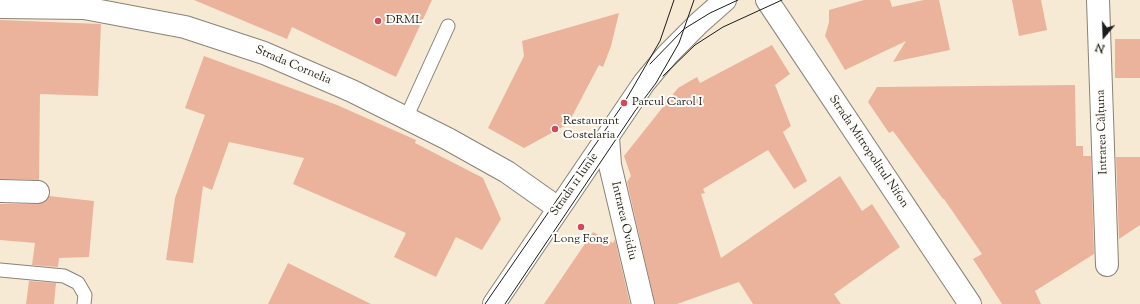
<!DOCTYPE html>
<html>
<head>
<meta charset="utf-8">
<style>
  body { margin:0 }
  #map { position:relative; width:1140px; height:304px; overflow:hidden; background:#f6ead5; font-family:"Sorts Mill Goudy",serif }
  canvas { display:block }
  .north { position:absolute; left:1084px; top:16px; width:40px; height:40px; -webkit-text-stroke:3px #fdfcf7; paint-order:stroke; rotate:199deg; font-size:11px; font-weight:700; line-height:16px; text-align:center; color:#1c1c1c }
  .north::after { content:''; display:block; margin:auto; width:14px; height:18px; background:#1c1c1c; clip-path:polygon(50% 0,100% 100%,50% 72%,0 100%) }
</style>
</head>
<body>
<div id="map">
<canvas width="1140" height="304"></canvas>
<div class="north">N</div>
</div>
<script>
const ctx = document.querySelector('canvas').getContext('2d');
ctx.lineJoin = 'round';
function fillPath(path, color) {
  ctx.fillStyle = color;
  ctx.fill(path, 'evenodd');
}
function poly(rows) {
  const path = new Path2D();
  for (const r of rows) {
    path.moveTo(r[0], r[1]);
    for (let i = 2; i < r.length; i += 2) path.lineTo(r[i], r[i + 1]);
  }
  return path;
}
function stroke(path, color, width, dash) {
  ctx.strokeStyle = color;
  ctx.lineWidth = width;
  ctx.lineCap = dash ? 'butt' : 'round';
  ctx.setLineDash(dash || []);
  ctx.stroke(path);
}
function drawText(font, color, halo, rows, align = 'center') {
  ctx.font = font + ' "Sorts Mill Goudy",serif';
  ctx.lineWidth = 4;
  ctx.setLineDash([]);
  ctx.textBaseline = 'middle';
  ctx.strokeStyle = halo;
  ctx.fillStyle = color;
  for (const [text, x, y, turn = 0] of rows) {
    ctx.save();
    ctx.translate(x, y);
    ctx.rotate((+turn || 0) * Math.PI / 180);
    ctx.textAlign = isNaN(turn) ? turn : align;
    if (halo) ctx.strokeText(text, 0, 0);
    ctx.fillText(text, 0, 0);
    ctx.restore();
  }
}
const building = poly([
  [194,0,432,0,396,77,292,27,287,39],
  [864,0,890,0,892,7,924,0,939,0,950,50,893,62,906,41,845,70,825,36,829,22,829,10],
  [1012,0,1041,0,1047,30,1019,36],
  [619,13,611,46,603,67,599,65,568,124,524,148,488,128,524,56,522,41],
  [0,20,101,24,98,96,40,94,39,180,0,179],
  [1115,39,1140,39,1140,78,1115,78],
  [772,45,790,74,775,85,791,126,783,132,807,181,794,189,768,150,703,189,705,193,701,194,721,258,840,176,862,211,872,204,900,247,834,294,841,304,753,304,739,282,677,304,655,304,627,182,631,176,624,156,678,88,697,77,700,83],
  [204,56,337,105,416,140,415,143,483,178,501,219,482,250,456,237,436,277,394,257,406,233,293,184,304,158,229,142,212,190,203,186,193,263,166,260,175,198,205,115,185,108],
  [1075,85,1076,146,1083,146,1083,156,1091,156,1094,254,1035,291,1041,304,1002,304,973,259,982,254,944,199,943,199,893,131,889,133,868,102,877,87],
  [1116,157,1140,157,1140,225,1119,239],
  [49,196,94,201,89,257,59,258,58,267,32,265,35,243,0,240,0,204,38,204,44,203],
  [593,232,613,243,615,239,630,304,544,304],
  [288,263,371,304,268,304],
  [29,281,56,283,54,304,26,304]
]);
const service = poly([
  [406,118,448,26],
  [0,270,64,276,78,283,85,295,84,304]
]);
const minor = poly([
  [1098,0,1107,265],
  [0,7,84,8,185,27,264,53,352,91,448,139,507,172,558,208],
  [608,137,610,165,643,304],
  [0,191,38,192]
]);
const tertiary = poly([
  [767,0,970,304],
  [494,304,644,83,668,54,699,23,725,0]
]);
const tram = poly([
  [650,64,684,29,710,13,738,0],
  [663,76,695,45,723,27,782,0],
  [485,304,624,103,660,41,674,0],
  [505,304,635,111,656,83,679,43,694,0]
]);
const markers = [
  [378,21,4,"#d1495b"],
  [624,103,4,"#d1495b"],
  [555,129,4,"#d1495b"],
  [581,227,4,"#d1495b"]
];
const poiNames = [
  ["DRML",386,21],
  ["Parcul Carol I",632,103],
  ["Restaurant",563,122],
  ["Costelaria",563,136],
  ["Long Fong",581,240,"center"]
];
const streetNames = [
  ["Strada Cornelia",293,66,23],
  ["Intrarea Călțuna",1103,132,-92],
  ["Strada Mitropolitul Nifon",868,152,56],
  ["Strada 11 Iunie",575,185,-55],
  ["Intrarea Ovidiu",623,221,77]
];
fillPath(building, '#ebb39b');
stroke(service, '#898378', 15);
stroke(minor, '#898378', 24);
stroke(tertiary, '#898378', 24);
stroke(service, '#fff', 13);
stroke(minor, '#fff', 22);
stroke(tertiary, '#fff', 22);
stroke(tram, '#1c1c1c', 1);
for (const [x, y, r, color] of markers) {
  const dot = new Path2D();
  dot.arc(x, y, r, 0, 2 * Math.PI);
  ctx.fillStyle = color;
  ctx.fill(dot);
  stroke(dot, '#fdfcf7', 1.5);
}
drawText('12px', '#1c1c1c', '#fdfcf7', poiNames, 'left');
drawText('12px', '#1c1c1c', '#fdfcf7', streetNames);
</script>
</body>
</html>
